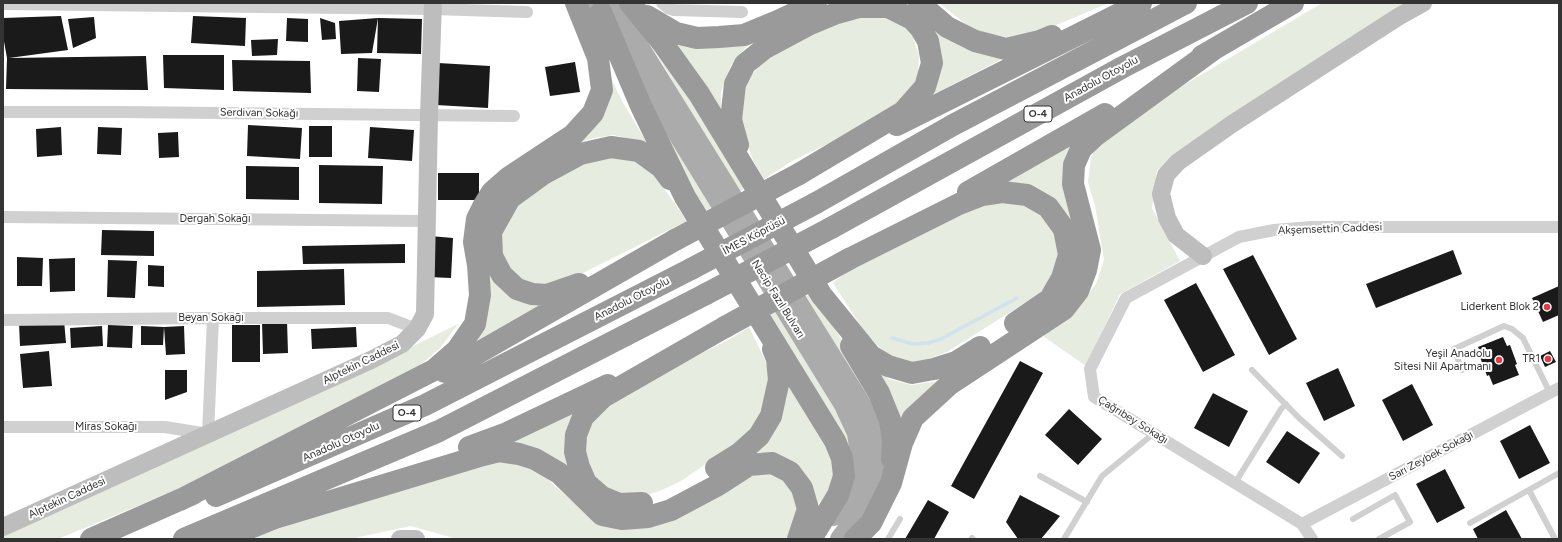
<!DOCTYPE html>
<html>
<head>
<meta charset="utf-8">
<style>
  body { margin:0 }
  #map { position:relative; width:1562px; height:542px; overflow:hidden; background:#fff; font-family:Figtree,sans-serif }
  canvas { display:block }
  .frame { position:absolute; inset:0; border:4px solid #333; pointer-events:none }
</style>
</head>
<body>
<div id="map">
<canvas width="1562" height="542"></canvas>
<div class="frame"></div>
</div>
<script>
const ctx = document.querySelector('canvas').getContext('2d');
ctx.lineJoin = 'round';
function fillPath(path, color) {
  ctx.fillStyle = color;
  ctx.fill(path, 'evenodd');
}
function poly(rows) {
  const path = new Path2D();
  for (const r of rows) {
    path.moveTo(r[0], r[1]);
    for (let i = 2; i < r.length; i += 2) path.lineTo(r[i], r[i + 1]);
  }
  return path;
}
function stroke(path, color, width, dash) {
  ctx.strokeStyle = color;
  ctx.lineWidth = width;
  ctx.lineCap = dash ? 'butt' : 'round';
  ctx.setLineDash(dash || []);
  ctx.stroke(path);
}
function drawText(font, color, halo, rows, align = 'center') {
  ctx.font = font + ' Figtree,sans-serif';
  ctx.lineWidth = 4;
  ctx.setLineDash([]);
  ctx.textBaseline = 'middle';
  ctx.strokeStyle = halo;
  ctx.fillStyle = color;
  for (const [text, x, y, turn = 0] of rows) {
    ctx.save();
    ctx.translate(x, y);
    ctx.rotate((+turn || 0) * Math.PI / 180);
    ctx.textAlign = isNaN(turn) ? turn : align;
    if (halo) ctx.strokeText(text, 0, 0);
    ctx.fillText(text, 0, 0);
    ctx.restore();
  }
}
const green = poly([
  [939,3,1109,3,1042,31,1007,37,976,32],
  [1322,3,1410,3,1338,48,1157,170,1152,208,1180,261,1120,294,1086,366,1043,336,1074,312,1096,284,1104,260,1095,206,1088,182,1091,158,1101,138,1147,107],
  [921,14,1008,56,928,97],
  [865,15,883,16,902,24,913,37,919,56,918,72,920,75,899,103,838,139,792,161,764,179,753,160,745,138,740,115,746,81,765,60,838,22],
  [660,35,762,36,746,47,731,65,721,92,721,117],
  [657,55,699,111,748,186,739,192],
  [611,78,622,101,650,148,637,141,614,135,594,138,575,144],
  [659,121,712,207,703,212],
  [1078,137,1076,228,997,184],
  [605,154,637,160,655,176,687,221,583,273,552,286,531,284,513,275,501,253,500,228,516,203,547,181],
  [997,200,1027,203,1058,231,1060,257,1048,284,1039,294,947,352,918,363,897,359,881,349,864,331,833,283,853,267,958,213],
  [485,262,549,301,469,349],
  [814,293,881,408,877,412,806,296],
  [777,311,850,436,849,455,765,318],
  [458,324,441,347,417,368,207,477,58,539,3,539,3,532,328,388],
  [749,327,765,360,770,375,763,418,732,446,681,481,662,490,644,496,616,494,607,491,589,472,583,435,596,411,625,392,732,338],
  [877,372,889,379,912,385,938,381,899,428],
  [788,375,836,464,832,487,814,509,809,480,744,461,781,416,787,397],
  [584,404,572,478,491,447],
  [482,461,512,461,538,471,570,499,613,525,736,480,769,471,798,488,796,525,787,539,457,539,411,526,350,539,250,539,355,502]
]);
const stream = poly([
  [892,338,913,344,928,343,941,339,1017,298]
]);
const building = poly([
  [61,16,68,50,9,58,146,56,148,90,6,89,7,58,3,36,3,18],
  [193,16,246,18,245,46,191,43],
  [94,17,96,38,73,48,68,19],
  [287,18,308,19,308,42,286,41],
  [320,18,335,23,336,39,322,40],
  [378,18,372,53,341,54,339,21],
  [378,18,422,19,421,54,377,53],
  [278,39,277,55,252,56,251,40],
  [163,55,224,55,224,90,164,88],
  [358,58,381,59,379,92,357,91],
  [232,60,310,61,311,93,233,91],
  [575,62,580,92,550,96,545,67],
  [438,63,490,66,488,108,436,105],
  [248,125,302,128,300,159,247,156],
  [309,126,332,126,332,157,309,157],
  [61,127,62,155,37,157,36,129],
  [98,127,122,128,121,155,97,154],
  [370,127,414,130,412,161,368,158],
  [178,132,179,157,159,158,158,133],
  [319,165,383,166,382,204,319,203],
  [246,166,299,167,299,200,246,199],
  [438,173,479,173,479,200,438,200],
  [102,230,154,231,154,256,101,255],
  [430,236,453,238,451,278,428,277],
  [405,244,405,263,303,264,302,246],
  [1453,250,1462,274,1376,308,1366,284],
  [1253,255,1297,339,1269,355,1223,269],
  [17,257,43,258,42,286,17,286],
  [75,258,75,291,50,292,49,259],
  [108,260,137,261,135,298,107,297],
  [148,265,164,266,164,287,148,286],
  [344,269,345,305,257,307,257,271],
  [1196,283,1235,355,1203,372,1164,300],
  [1559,286,1559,315,1543,322,1532,298],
  [64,320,66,343,20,346,19,323],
  [287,321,288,353,263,354,262,322],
  [108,325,133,326,132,348,107,347],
  [232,325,260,325,260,362,232,362],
  [102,326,103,346,71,348,70,328],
  [141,326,164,327,163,345,141,345],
  [184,326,185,354,166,355,164,327],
  [356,327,357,347,312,349,311,329],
  [1503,337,1507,346,1510,345,1517,364,1515,365,1519,375,1493,385,1489,375,1487,376,1480,357,1482,356,1478,347],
  [49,351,52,386,23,388,20,354],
  [1550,351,1556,362,1545,367,1540,356],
  [1020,361,1043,373,974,499,951,486],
  [1338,368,1355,406,1324,421,1306,383],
  [165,370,187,370,187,392,165,400],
  [1412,384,1433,425,1403,441,1382,400],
  [1213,393,1248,411,1229,447,1194,428],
  [1069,409,1102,439,1078,465,1045,435],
  [1530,425,1550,463,1519,479,1500,441],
  [1287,431,1320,453,1299,484,1266,462],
  [1445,469,1465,508,1437,523,1416,484],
  [1020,495,1060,516,1041,539,1018,539,1006,522],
  [928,500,949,512,934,539,905,539],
  [1506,510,1522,539,1478,539,1473,529]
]);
const service = poly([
  [1252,370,1299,418,1342,456],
  [1462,370,1454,349,1504,326,1512,329,1523,338,1550,393],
  [1040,476,1087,502],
  [1235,483,1281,409,1286,404],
  [1529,490,1555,539],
  [1353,519,1395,495,1410,522,1379,539],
  [1470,523,1559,473],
  [972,538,973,539],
  [888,539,900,519],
  [1064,539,1102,476,1153,434]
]);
const minor = poly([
  [662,3,668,8,674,10,742,12],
  [3,4,433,9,527,12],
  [3,112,121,112,514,116],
  [3,217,426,221],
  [3,320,213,318,388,318,417,329],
  [3,427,165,427,208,434,213,318],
  [1302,524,1559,388],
  [1312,539,1302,524,1094,397,1090,369,1126,298,1239,237,1274,230,1312,227,1559,227]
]);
const secondary = poly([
  [1203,256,1176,235,1167,218,1161,194,1166,175,1178,162,1232,124,1398,17,1423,3],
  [3,527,371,360,402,344,417,329,425,314,429,115,433,3],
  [400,539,416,539]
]);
const primary = poly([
  [594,3,657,100,844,405,857,433,861,461,859,476,852,492,833,516],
  [612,3,861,404,876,434,880,457,878,475,864,507,840,539]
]);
const motorway = poly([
  [630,3,661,41,699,94,822,296],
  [919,3,947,27,975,41,1006,49,1040,41,1052,36],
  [601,12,641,106,685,197,835,441,842,458,844,476,838,495,811,539],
  [647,16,676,33,697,38,719,37,744,35,778,21,816,3],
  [1202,56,1293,3],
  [897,125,1141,3],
  [738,145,731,120,735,84,745,64,765,48,810,24,834,14,859,7,888,7,912,19,921,29,928,41,932,63,925,87,903,112,799,174],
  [968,192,1105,114],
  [816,203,953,125,1186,3],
  [831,228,1123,67,1247,3],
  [849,259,959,204,982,195,1002,192,1027,195,1048,207,1064,229,1069,255,1062,278,1050,299,1015,323],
  [579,284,547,295,532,294,517,289,502,275,492,256,491,232,510,198,543,174,580,154,611,147,639,151,661,167,670,179],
  [823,297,871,356,888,366,912,373,934,369,956,362,980,347],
  [851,346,879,393,890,420,893,440,892,459],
  [445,372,675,240],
  [469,447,507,433,608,385],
  [716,468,740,453,759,436,771,416,779,380,777,359,773,349],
  [216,496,425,405,691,269],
  [180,500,434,370,457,350,475,324,480,295,478,265,474,242,477,219,484,205,492,192,508,178,573,135,593,113,602,90,598,58,576,3],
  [642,503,619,504,602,497,586,483,579,467,575,452,576,435,583,417,603,397,725,327],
  [91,539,193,494],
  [184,539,439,431,706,294],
  [222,539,275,518,483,455,499,451,519,454,535,459,559,473,602,515,622,519,648,517,671,510,718,485,749,465,772,463,790,472,802,488,808,509,798,539],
  [855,539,871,523,891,483,902,443,913,418,950,384,1064,309,1078,291,1086,270,1090,250,1073,184,1074,165,1081,149,1096,135,1214,49]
]);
const motorwayBridge = poly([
  [675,240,799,174],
  [691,269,816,203],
  [706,294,831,228],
  [725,327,849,259]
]);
const markers = [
  [1547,307,4,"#e63946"],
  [1548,359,4,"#e63946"],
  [1499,360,4,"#e63946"]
];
const shields = [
  [1038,114,28],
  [407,413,28]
];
const shieldNames = [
  ["O-4",1038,114],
  ["O-4",407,413]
];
const streetNames = [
  ["Anadolu Otoyolu",1101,79,-29],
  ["Serdivan Sokağı",259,113,1],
  ["Dergah Sokağı",215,219],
  ["Akşemsettin Caddesi",1330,229,-2],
  ["İMES Köprüsü",754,236,-28],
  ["Anadolu Otoyolu",632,299,-27],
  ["Necip Fazıl Bulvarı",778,299,58],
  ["Beyan Sokağı",211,318],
  ["Alptekin Caddesi",361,363,-26],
  ["Çağrıbey Sokağı",1133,420,32],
  ["Miras Sokağı",106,427],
  ["Anadolu Otoyolu",341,442,-24],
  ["Sarı Zeybek Sokağı",1431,456,-28],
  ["Alptekin Caddesi",67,498,-25]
];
const poiNames = [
  ["Liderkent Blok 2",1539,307],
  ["Yeşil Anadolu",1491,354],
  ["Sitesi Nil Apartmanı",1491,367],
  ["TR1",1540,359]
];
fillPath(green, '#e6ecdf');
stroke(stream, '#cfe2ee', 3.5);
fillPath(building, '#1a1a1a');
stroke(service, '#d0d0d0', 6);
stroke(minor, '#d0d0d0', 12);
stroke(secondary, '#bdbdbd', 18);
stroke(primary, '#ababab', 20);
stroke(motorway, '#9a9a9a', 22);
stroke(motorwayBridge, '#9a9a9a', 22);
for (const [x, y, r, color] of markers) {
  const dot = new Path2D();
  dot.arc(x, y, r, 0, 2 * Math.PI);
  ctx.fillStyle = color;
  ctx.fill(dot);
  stroke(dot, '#fff', 1.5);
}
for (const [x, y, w] of shields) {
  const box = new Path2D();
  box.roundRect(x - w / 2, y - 8, w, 16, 3);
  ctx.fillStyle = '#fff';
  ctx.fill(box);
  stroke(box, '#333', 1);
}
drawText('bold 10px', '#333', null, shieldNames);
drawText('11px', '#333', '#fff', streetNames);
drawText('11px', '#333', '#fff', poiNames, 'right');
</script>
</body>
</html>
